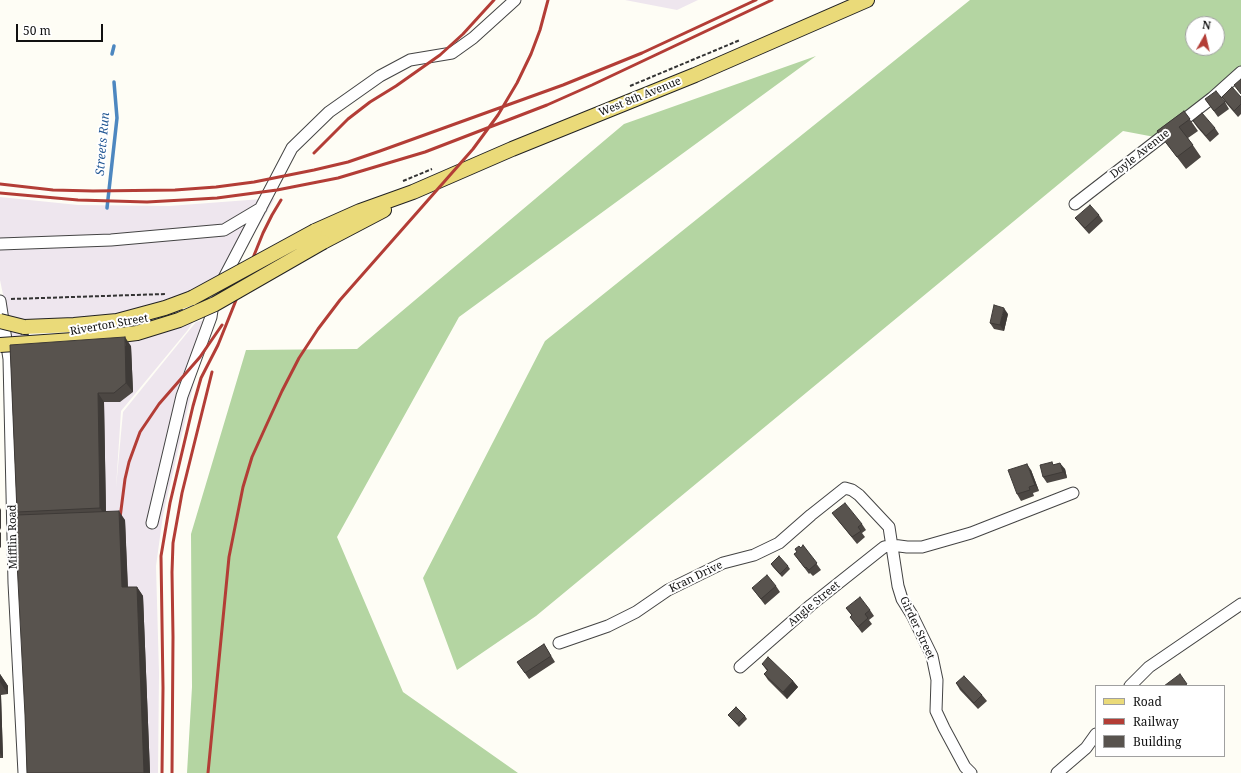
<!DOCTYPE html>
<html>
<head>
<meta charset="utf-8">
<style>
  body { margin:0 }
  #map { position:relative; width:1241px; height:773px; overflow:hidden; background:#fefdf5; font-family:"Noto Serif",serif }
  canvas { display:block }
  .legend { position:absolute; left:1095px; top:685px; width:130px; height:72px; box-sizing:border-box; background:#fff; border:1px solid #a0a0a0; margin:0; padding:5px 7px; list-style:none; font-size:12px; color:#111 }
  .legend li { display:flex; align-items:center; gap:8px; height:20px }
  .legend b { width:20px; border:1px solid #a0a0a0 }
  .north { position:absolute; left:1185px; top:16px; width:40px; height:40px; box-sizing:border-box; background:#fff; border:1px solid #a0a0a0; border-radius:50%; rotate:8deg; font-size:11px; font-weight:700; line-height:16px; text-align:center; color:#111 }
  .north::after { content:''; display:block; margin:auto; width:14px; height:18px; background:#b33d36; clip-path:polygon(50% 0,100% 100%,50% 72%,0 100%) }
  .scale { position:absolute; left:16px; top:24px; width:87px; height:18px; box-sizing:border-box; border:2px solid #111; border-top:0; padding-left:5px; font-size:12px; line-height:14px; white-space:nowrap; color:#111; -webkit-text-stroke:3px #fff; paint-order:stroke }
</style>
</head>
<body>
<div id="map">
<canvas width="1241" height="773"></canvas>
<ul class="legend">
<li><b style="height:5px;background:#eada79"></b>Road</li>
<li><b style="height:5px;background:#b33d36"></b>Railway</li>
<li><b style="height:11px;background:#58534e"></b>Building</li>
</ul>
<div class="north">N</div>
<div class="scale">50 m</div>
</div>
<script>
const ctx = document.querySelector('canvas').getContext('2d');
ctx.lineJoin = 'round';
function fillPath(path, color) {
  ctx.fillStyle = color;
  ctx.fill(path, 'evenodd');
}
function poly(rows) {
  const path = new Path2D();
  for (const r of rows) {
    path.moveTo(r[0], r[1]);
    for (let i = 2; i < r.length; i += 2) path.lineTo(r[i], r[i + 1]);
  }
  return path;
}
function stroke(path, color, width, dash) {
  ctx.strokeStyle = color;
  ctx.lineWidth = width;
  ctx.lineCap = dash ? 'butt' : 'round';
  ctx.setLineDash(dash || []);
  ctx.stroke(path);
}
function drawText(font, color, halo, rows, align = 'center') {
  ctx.font = font + ' "Noto Serif",serif';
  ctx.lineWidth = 4;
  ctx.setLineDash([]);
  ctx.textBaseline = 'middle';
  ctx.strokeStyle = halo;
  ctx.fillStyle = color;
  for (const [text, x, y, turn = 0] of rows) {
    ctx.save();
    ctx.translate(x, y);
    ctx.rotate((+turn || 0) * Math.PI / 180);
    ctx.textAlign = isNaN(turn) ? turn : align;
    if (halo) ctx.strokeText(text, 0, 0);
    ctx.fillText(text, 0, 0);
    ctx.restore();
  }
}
const industrial = poly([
  [625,0,698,0,677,10],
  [0,197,78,205,169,206,275,198,259,226,187,331,121,411,116,488,123,412,196,322,209,319,163,515,156,566,159,673,158,773,30,773,11,354,7,314,0,280]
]);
const forest = poly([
  [970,0,1241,0,1241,69,1160,138,1123,131,536,616,457,670,423,578,545,341],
  [1193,24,1217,24,1217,48,1193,48],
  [816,56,459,317,337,537,403,692,518,773,187,773,192,687,191,534,246,350,357,349,624,124]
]);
const stream = poly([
  [112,54,114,46],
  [107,208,117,118,114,82]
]);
const path = poly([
  [630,86,740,40],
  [403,181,432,169],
  [11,299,165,294]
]);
const minor = poly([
  [1075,204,1212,98,1241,72],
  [0,244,111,240,224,230,261,208],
  [0,301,9,359,14,583,24,773],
  [187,306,214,297],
  [34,336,83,331],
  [152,523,182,396,211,317,214,297,292,148,329,112,380,76,410,60,452,53,473,38,515,0],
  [559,643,608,626,636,612,668,590,723,563,754,555,779,543,811,515,845,488,852,490,859,495,889,527,898,586,902,599,912,615,932,656,937,680,936,711,944,728,965,767,971,773],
  [740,667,811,605,884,547,892,545,907,547,922,547,971,533,1073,493],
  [1130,686,1149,667,1241,604],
  [1057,773,1086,748,1096,734]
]);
const major = poly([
  [315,231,360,211,413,192,512,149,695,75,867,0],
  [323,242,384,210],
  [24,327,74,325,117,321,165,308,192,298]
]);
const rail = poly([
  [314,153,348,119,370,102,396,86,440,55,463,34,494,0],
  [0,184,53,190,93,191,175,190,216,187,254,182,314,170,348,162,380,151,563,85,642,53,756,0],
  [0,193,78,200,147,202,183,200,217,198,277,190,338,178,425,152,547,105,592,85,772,0],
  [120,518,125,479,129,462,140,432,159,404,200,357,222,325],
  [162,773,163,688,161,556,170,503,193,406,201,378,218,345,263,233,272,215,281,200],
  [172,773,173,637,172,572,173,543,182,493,212,372],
  [208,773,229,557,243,487,252,457,266,426,282,391,299,358,318,329,340,300,473,149,498,115,517,83,531,54,540,30,548,0]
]);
const majorBridge = poly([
  [192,298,315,231],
  [0,321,24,327],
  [0,345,88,339,137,333,179,320,215,304,323,242]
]);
const wall = poly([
  [1222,97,1241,97,1241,114,1238,117,1226,103],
  [1205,99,1225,102,1229,109,1218,117],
  [1184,111,1198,131,1188,138,1201,157,1186,169,1157,131],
  [1193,121,1215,128,1219,134,1210,142,1197,127],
  [1099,215,1103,221,1089,234,1080,224,1075,218],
  [1008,314,1004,331,994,329,990,323],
  [10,345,131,346,133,392,120,402,104,402,106,512,125,520,128,587,137,587,143,596,150,773,27,773,19,515,17,512],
  [1054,464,1065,469,1067,478,1047,483,1043,477],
  [1031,470,1039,491,1033,493,1034,496,1021,501,1017,494],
  [832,513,862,524,866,530,862,533,865,537,857,544],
  [803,545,821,570,813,576,810,573,809,574,794,554,797,552,795,549,801,548],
  [771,564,788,566,790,569,782,577,773,567],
  [776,586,780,592,765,605,752,588],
  [846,608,870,610,874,616,869,620,872,624,862,633,850,617,852,616],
  [544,644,555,662,529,679,517,662],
  [762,664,793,681,798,687,787,699,768,680,764,674,767,671],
  [0,674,8,686,8,694,1,695,3,758,0,758],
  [956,683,982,695,987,701,978,709,960,690],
  [728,715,745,716,747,719,739,727]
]);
const shadedWall = poly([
  [1004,308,1008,314,1004,331,1000,325],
  [125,337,131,346,133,392,126,383],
  [98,393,104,402,106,517,100,508],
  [1060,463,1065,469,1067,478,1063,472],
  [1027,464,1031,470,1039,491,1035,485],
  [0,508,1,510,1,530,0,528],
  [119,511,125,520,128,596,122,587],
  [0,532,1,533,1,548,0,547],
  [137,587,143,596,150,773,144,773],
  [0,674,8,686,8,694,0,682],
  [793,681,798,687,787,699,783,692],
  [0,694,1,695,3,758,0,753]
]);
const building = poly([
  [1241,79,1241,94,1234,85,1241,79],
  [1232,87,1241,97,1241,104,1234,111,1222,97,1232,87],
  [1216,91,1225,102,1214,111,1205,99,1216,91],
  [1184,111,1190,119,1179,127,1193,145,1177,157,1157,131,1184,111],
  [1202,113,1215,128,1206,136,1193,121,1202,113],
  [1090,205,1099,215,1085,228,1075,218,1090,205],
  [994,305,1004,308,1000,325,990,323,994,305],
  [125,337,126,383,114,393,98,393,100,508,17,512,10,345,125,337],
  [1052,462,1053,465,1060,463,1063,472,1043,477,1040,465,1052,462],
  [1027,464,1035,485,1029,487,1030,490,1017,494,1008,470,1027,464],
  [845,503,862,524,858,527,861,531,852,537,832,513,845,503],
  [119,511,122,587,137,587,144,773,27,773,25,715,17,562,17,515,119,511],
  [803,545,817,563,809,570,806,567,805,568,794,554,797,552,795,549,799,546,801,548,803,545],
  [779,556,788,566,780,574,771,564,779,556],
  [767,575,776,586,761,599,752,588,767,575],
  [860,597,870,610,865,614,868,618,858,627,850,617,852,615,846,608,860,597],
  [544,644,551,656,525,673,517,662,544,644],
  [768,657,793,681,783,692,764,674,768,670,762,664,768,657],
  [1180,674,1187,684,1184,686,1164,686,1180,674],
  [964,676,982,695,974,703,956,683,964,676],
  [736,707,745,716,737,724,728,715,736,707]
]);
const streetNames = [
  ["West 8th Avenue",640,97,-22],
  ["Doyle Avenue",1140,154,-38],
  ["Riverton Street",109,325,-10],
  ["Mifflin Road",13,537,-91],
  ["Kran Drive",696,577,-26],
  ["Angle Street",814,604,-40],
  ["Girder Street",917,628,65]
];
const waterNames = [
  ["Streets Run",103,144,-85]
];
fillPath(industrial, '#eee6ee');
fillPath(forest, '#b4d5a2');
stroke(stream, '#4d87c0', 3.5);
stroke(minor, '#444', 13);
stroke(major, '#222', 16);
stroke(path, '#333', 2, [4, 2]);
stroke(minor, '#fff', 11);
stroke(major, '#eada79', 14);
stroke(rail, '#b33d36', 3);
stroke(majorBridge, '#222', 16, []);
stroke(majorBridge, '#eada79', 14);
fillPath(wall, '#4c4743');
fillPath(shadedWall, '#3e3a37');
fillPath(building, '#58534e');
stroke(building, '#3e3a37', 1);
drawText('11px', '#111', '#fff', streetNames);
drawText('italic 12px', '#265a96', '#fff', waterNames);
</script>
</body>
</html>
